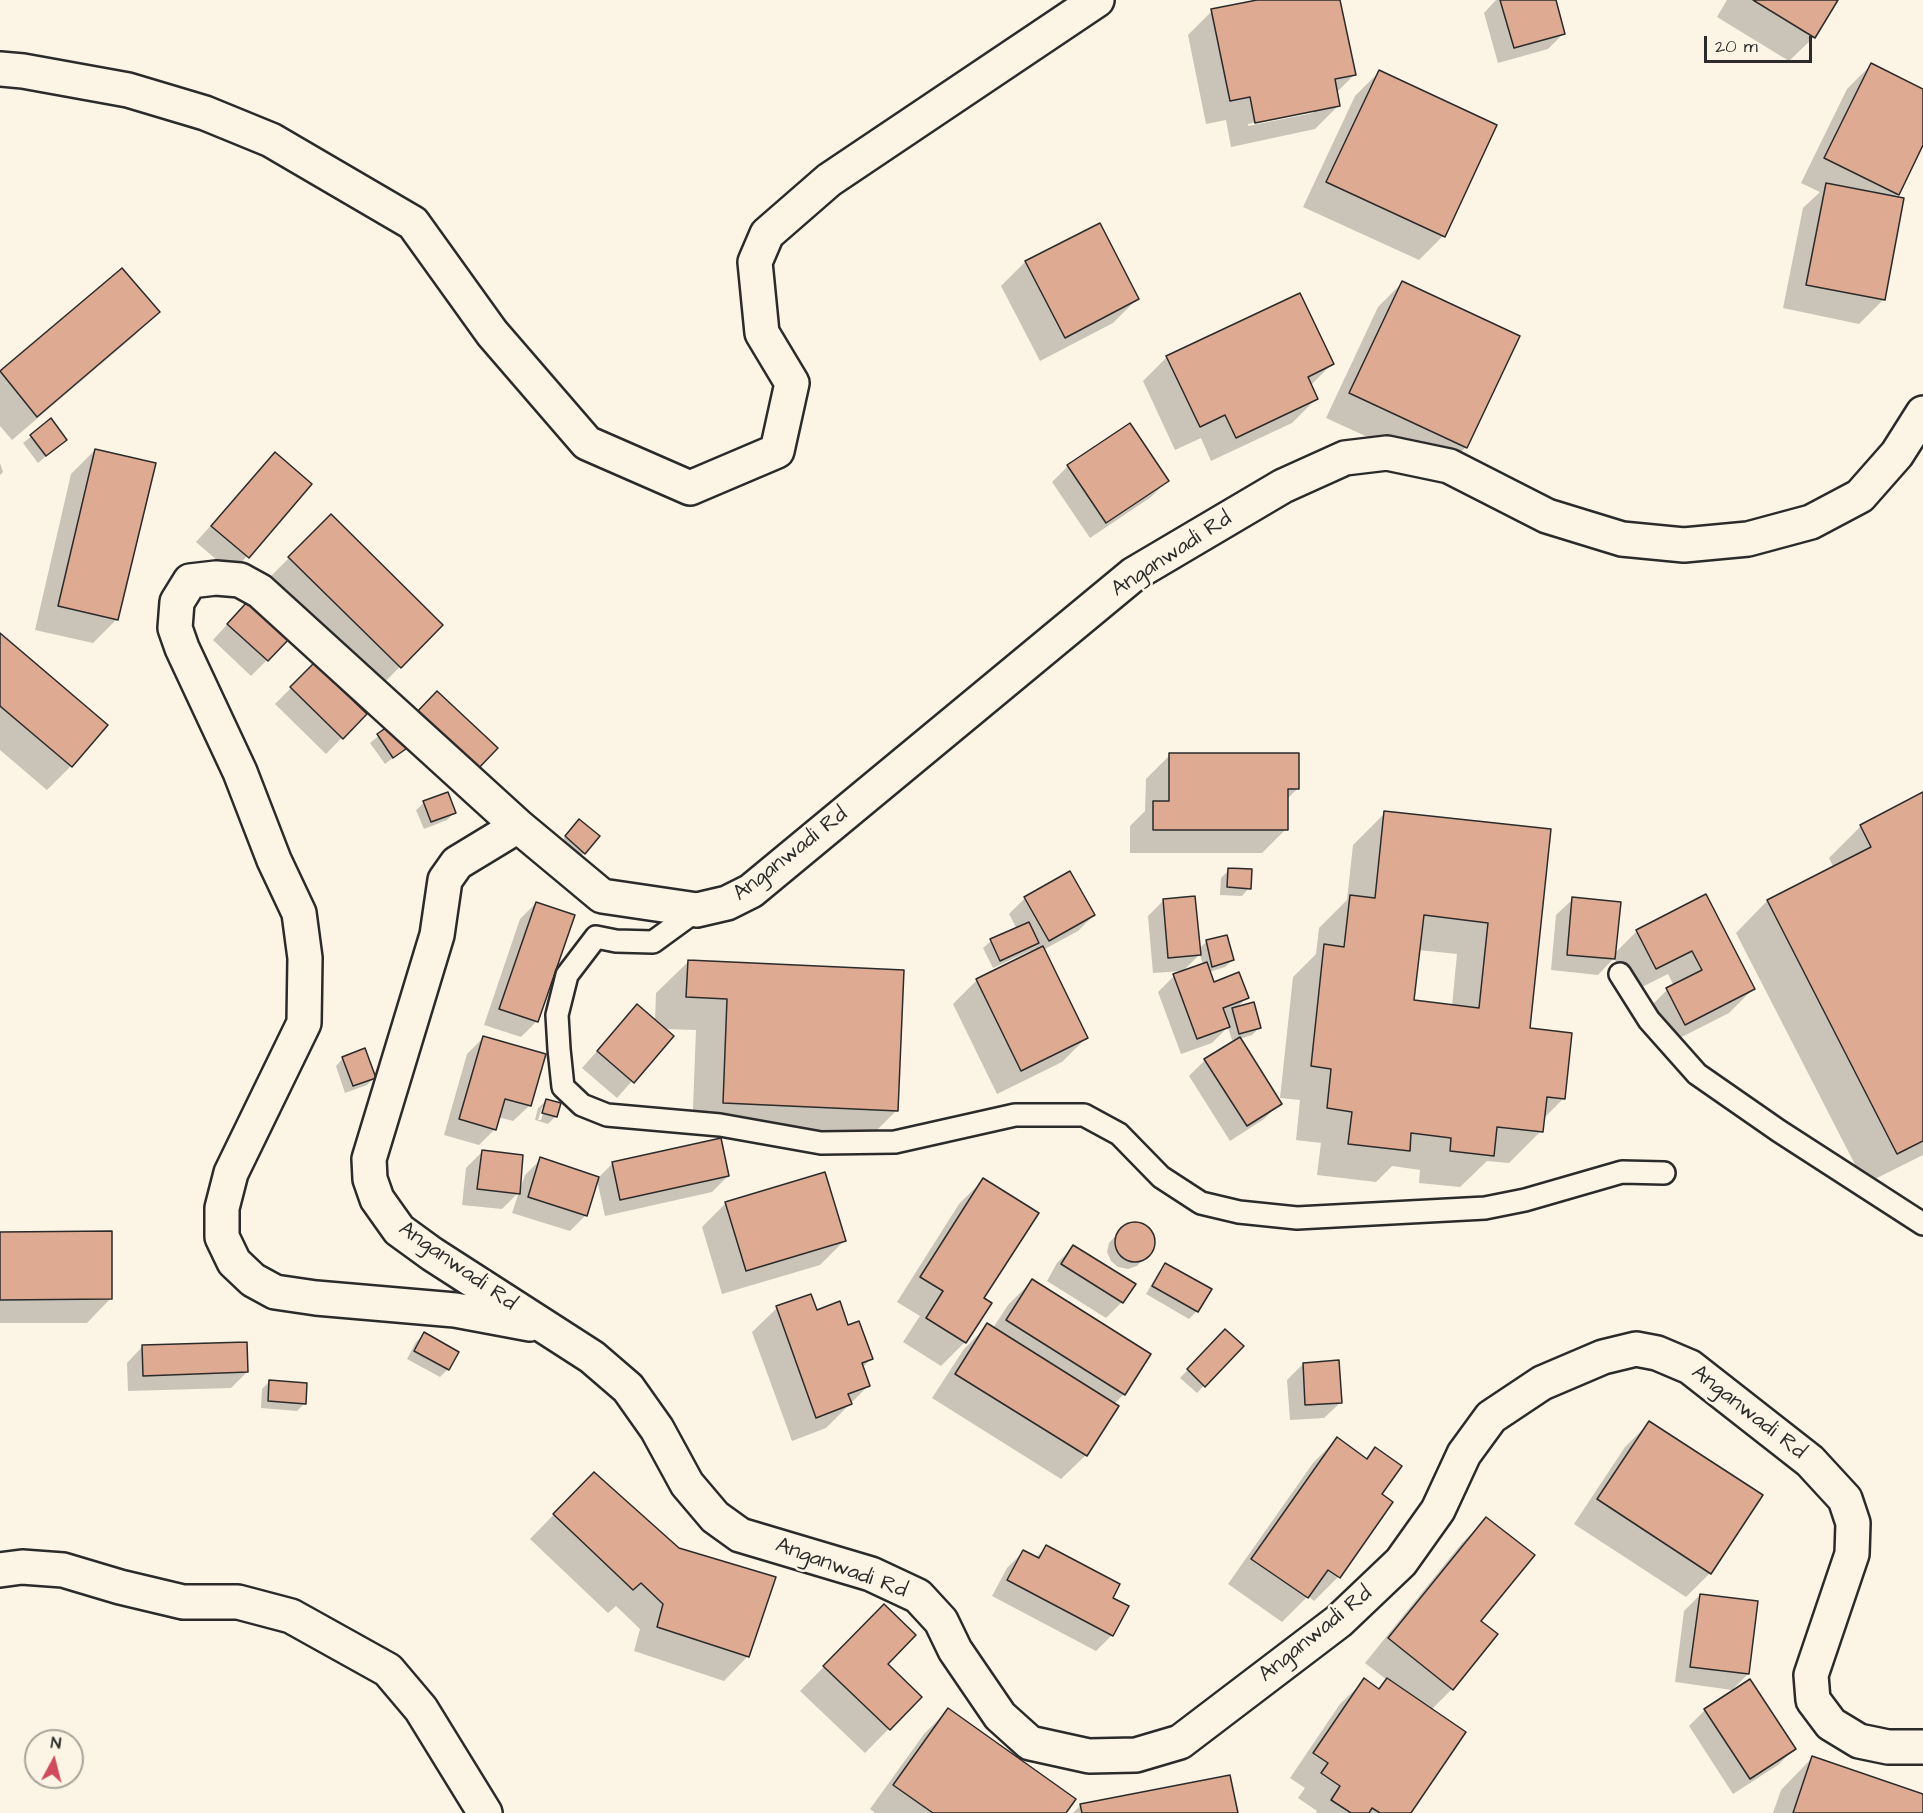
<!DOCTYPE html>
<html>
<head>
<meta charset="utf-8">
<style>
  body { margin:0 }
  #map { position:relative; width:1923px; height:1813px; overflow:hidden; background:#fcf5e5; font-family:"Architects Daughter",sans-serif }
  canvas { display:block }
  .north { position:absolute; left:24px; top:1729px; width:60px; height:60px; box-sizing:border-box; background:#fcf5e5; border:2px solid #a8a49b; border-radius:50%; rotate:7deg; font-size:16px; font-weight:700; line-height:24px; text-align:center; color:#2b2b2b }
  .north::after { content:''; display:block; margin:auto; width:21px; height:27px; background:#d1495b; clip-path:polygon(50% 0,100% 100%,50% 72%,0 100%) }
  .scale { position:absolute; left:1704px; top:36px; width:108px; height:27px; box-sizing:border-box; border:3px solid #2b2b2b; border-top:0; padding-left:8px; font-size:18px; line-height:21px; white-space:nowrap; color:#2b2b2b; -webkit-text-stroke:4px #fcf5e5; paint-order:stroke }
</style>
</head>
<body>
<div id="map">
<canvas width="1923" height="1813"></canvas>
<div class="north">N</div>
<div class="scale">20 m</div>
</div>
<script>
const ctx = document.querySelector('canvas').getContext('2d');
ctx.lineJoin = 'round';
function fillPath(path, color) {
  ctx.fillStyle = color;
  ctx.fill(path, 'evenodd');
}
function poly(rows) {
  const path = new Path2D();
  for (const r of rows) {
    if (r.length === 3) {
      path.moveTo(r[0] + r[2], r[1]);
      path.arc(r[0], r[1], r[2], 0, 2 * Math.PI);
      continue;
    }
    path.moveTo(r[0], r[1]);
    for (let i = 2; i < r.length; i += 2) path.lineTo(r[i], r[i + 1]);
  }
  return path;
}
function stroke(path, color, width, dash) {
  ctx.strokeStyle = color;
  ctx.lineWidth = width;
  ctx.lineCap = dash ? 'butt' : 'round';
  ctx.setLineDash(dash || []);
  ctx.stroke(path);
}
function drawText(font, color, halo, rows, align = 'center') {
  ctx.font = font + ' "Architects Daughter",sans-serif';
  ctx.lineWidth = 5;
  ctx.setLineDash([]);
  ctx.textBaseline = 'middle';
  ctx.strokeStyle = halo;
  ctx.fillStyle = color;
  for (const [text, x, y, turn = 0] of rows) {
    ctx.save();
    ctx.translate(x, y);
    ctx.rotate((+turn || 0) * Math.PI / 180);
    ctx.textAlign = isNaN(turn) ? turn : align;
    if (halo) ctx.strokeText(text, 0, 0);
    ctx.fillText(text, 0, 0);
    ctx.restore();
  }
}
const shadow = poly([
  [1265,0,1339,0,1355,74,1336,93,1339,105,1315,129,1231,147,1226,120,1206,124,1188,35,1212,11],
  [1313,110,1313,113,1248,126,1248,124],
  [1496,0,1554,0,1564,33,1548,49,1498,63,1484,13],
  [1727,0,1836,0,1814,37,1789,61,1717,17],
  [1871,65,1923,90,1923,142,1898,194,1894,198,1883,300,1859,324,1783,308,1803,208,1820,192,1801,183,1847,89],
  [1379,72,1495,126,1443,236,1419,260,1303,207,1355,96],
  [1099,225,1137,299,1113,323,1040,361,1001,286,1025,262],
  [122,270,158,312,134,336,12,440,0,426,0,373],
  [1402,283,1466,447,1442,471,1326,418,1378,307],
  [1167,357,1332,364,1310,386,1316,399,1292,423,1211,461,1201,438,1175,450,1143,381],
  [51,421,65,440,38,463,23,443],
  [95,450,117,619,93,643,35,630,71,474],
  [275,454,310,484,232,573,196,542],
  [0,463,3,472,0,475],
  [1068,466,1167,481,1151,497,1090,538,1052,482],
  [331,516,441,625,376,691,265,582],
  [232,619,267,660,251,676,213,640],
  [0,635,106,726,71,766,47,790,0,750],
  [314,665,365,714,326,754,275,704],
  [396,722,412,743,385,764,370,743],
  [1170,755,1298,788,1286,800,1286,829,1262,853,1130,853,1130,826,1145,811,1146,779],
  [447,794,455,812,447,820,424,829,416,810,424,803],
  [1923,794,1923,1155,1865,1184,1736,933,1767,901,1834,868,1829,858,1861,826],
  [1385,813,1549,831,1528,1030,1564,1098,1543,1119,1541,1131,1509,1163,1487,1161,1460,1187,1419,1183,1420,1170,1392,1166,1376,1182,1317,1175,1321,1143,1296,1140,1300,1100,1280,1098,1293,977,1316,954,1319,928,1347,900,1353,845],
  [1418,950,1457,954,1452,1006,1413,1002],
  [572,829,584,853,577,860,558,845],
  [1229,870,1249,888,1242,896,1220,895,1221,878],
  [1706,896,1753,989,1729,1013,1660,1048,1643,1014,1667,990,1674,986,1668,974,1632,992,1614,958,1598,975,1551,970,1556,915,1573,899,1615,953,1637,931],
  [1025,898,1094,915,1078,931,1043,950,1086,1038,1062,1062,997,1094,953,1004,977,980,1032,953,1030,951,993,968,983,948,991,941,1017,929,1009,914],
  [1164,900,1199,949,1206,942,1233,960,1225,967,1209,972,1213,984,1247,997,1236,1009,1259,1028,1252,1035,1239,1039,1280,1103,1264,1119,1230,1141,1189,1076,1205,1060,1238,1039,1232,1040,1228,1027,1212,1043,1181,1054,1158,992,1174,976,1203,965,1200,954,1183,971,1153,973,1148,916],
  [536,903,537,1021,521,1037,484,1025,520,919],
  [688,962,897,1110,865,1142,692,1134,696,1030,664,1029,672,1036,617,1098,582,1068,637,1006,655,1021,656,993],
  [483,1038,530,1105,513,1121,498,1117,495,1129,479,1145,444,1135,467,1054],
  [343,1058,374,1078,367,1085,345,1093,336,1066],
  [546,1101,556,1116,548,1124,535,1120,538,1108],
  [542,1107,545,1107,541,1120,538,1120],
  [482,1152,520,1190,525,1175,541,1159,598,1178,613,1163,728,1176,712,1192,605,1216,597,1180,586,1215,570,1231,512,1213,519,1192,502,1209,462,1205,466,1168],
  [983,1180,982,1299,965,1342,941,1366,903,1342,920,1316,897,1302,959,1204],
  [726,1203,844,1241,820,1265,722,1294,702,1227],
  [1133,1224,1142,1225,1150,1231,1153,1240,1152,1249,1137,1266,1128,1269,1118,1267,1111,1261,1107,1252,1109,1243,1124,1227],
  [0,1233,111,1298,87,1323,0,1323],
  [1073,1247,1122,1302,1106,1318,1047,1281,1057,1263],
  [1166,1265,1197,1311,1189,1319,1146,1294,1158,1273],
  [1032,1281,1124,1394,1114,1404,1117,1406,1086,1455,1061,1479,932,1398,964,1349,988,1325,993,1328,1008,1305],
  [810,1296,816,1311,847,1327,871,1359,862,1368,869,1385,826,1428,792,1441,752,1332,777,1308],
  [1225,1331,1241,1346,1197,1393,1180,1378],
  [424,1334,448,1369,440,1377,407,1359,416,1342],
  [143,1346,247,1372,231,1388,128,1391,127,1363],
  [1303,1364,1341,1402,1324,1418,1290,1420,1287,1380],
  [270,1381,305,1403,297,1411,261,1408,262,1389],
  [1649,1423,1710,1573,1686,1597,1574,1524,1625,1447],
  [1337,1439,1365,1459,1375,1449,1380,1495,1338,1577,1314,1601,1308,1596,1282,1622,1228,1584,1313,1463],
  [570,1498,748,1656,724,1681,634,1651,640,1629,616,1606,608,1613,530,1539],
  [1486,1519,1479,1621,1452,1689,1431,1710,1409,1813,1316,1813,1317,1811,1298,1798,1305,1788,1290,1778,1340,1704,1365,1680,1378,1689,1387,1680,1365,1663,1462,1543],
  [1047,1547,1111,1598,1112,1635,1096,1651,992,1596,1007,1568,1023,1552,1035,1558],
  [1700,1595,1748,1674,1732,1690,1675,1682,1684,1611],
  [884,1606,886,1664,920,1697,865,1753,800,1691],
  [1749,1681,1794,1749,1778,1765,1733,1794,1689,1726,1705,1710],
  [948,1710,1064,1813,875,1813,870,1809,924,1734],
  [1812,1758,1923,1795,1923,1813,1773,1813,1781,1790],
  [1081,1805,1236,1813,1073,1813]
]);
const building = poly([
  [1257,0,1340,0,1356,75,1335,79,1340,106,1255,123,1250,97,1230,101,1211,9,1257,0],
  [1500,0,1556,0,1565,34,1514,48,1500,0],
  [1753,0,1838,0,1815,38,1753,0],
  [1871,63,1923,89,1923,145,1899,195,1824,158,1871,63],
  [1379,70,1497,125,1445,237,1326,182,1379,70],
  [1826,183,1904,198,1885,300,1806,285,1826,183],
  [1100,223,1139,299,1065,338,1025,261,1100,223],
  [122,268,160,312,37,417,0,371,122,268],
  [1402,281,1520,336,1467,448,1349,393,1402,281],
  [1300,293,1334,364,1308,377,1318,399,1236,438,1225,415,1200,427,1166,356,1300,293],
  [51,418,67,440,46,456,30,435,51,418],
  [1130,423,1169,481,1106,523,1067,465,1130,423],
  [95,449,156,463,118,620,58,606,95,449],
  [275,452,312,484,249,558,211,526,275,452],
  [331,514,443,625,401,668,288,557,331,514],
  [248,601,289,639,268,661,227,624,248,601],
  [0,633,108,725,72,767,0,706,0,633],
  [314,663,367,714,343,739,290,687,314,663],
  [437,691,498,748,475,772,414,715,437,691],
  [397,720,413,744,393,758,377,734,397,720],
  [1169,753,1299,753,1299,789,1288,789,1288,830,1153,830,1153,801,1169,801,1169,753],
  [448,792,456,813,431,822,423,801,448,792],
  [1923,792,1923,1141,1897,1154,1767,900,1871,847,1860,825,1923,792],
  [1384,811,1551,829,1530,1028,1572,1033,1565,1099,1547,1097,1543,1132,1497,1127,1494,1156,1450,1151,1451,1138,1411,1133,1410,1151,1348,1144,1352,1112,1327,1108,1331,1069,1311,1066,1324,944,1344,947,1350,895,1375,898,1384,811],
  [1424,915,1488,923,1479,1008,1414,1000,1424,915],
  [579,819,600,836,585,854,565,836,579,819],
  [1228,868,1252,869,1251,889,1227,887,1228,868],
  [1070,871,1095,915,1049,941,1024,897,1070,871],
  [1706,894,1755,989,1685,1025,1666,988,1702,970,1692,951,1656,969,1636,930,1706,894],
  [1195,896,1201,955,1168,958,1163,899,1195,896],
  [1572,897,1621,902,1615,959,1567,955,1572,897],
  [536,902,575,915,538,1022,499,1009,536,902],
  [1029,922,1039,943,1000,961,990,939,1029,922],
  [1227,935,1234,960,1212,967,1206,940,1227,935],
  [1043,946,1088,1038,1021,1071,976,979,1043,946],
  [688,960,904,970,898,1111,723,1103,727,999,686,997,688,960],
  [1207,962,1214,982,1239,972,1249,998,1223,1008,1230,1027,1197,1039,1173,974,1207,962],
  [1254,1002,1261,1028,1239,1034,1232,1008,1254,1002],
  [637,1004,674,1036,634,1083,597,1051,637,1004],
  [483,1036,546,1054,531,1106,505,1099,496,1130,459,1119,483,1036],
  [1240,1037,1282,1104,1247,1126,1204,1059,1240,1037],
  [365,1048,376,1078,353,1086,342,1057,365,1048],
  [546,1099,561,1103,557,1117,542,1113,546,1099],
  [721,1138,729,1176,620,1200,612,1162,721,1138],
  [482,1150,523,1155,520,1194,477,1189,482,1150],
  [540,1157,599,1177,587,1216,528,1197,540,1157],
  [825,1172,846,1241,746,1271,725,1202,825,1172],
  [983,1178,1039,1213,984,1298,992,1303,966,1343,926,1318,943,1291,920,1277,983,1178],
  [1135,1242,20],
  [112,1231,112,1299,0,1300,0,1232,112,1231],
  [1073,1245,1136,1284,1123,1303,1061,1264,1073,1245],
  [1165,1263,1212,1289,1198,1312,1152,1286,1165,1263],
  [1032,1279,1151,1354,1125,1395,1006,1320,1032,1279],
  [811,1294,817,1310,840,1301,848,1325,859,1321,873,1359,862,1363,870,1386,848,1394,852,1404,816,1418,776,1306,811,1294],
  [987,1323,1119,1406,1087,1456,955,1374,987,1323],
  [1225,1329,1244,1346,1205,1387,1187,1369,1225,1329],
  [424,1332,459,1352,449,1370,414,1351,424,1332],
  [247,1342,248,1372,143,1376,142,1345,247,1342],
  [1339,1360,1342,1403,1305,1405,1303,1363,1339,1360],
  [269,1380,307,1383,306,1404,268,1401,269,1380],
  [1649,1421,1763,1495,1711,1574,1597,1499,1649,1421],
  [1337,1437,1367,1459,1375,1447,1402,1466,1382,1494,1393,1502,1340,1578,1328,1570,1308,1598,1251,1559,1337,1437],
  [594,1472,679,1548,776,1577,749,1657,657,1627,663,1604,641,1583,633,1590,553,1514,594,1472],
  [1486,1517,1535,1555,1481,1621,1498,1634,1453,1690,1388,1638,1486,1517],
  [1046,1545,1120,1584,1113,1598,1129,1606,1113,1636,1007,1580,1023,1550,1039,1558,1046,1545],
  [1700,1594,1758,1601,1749,1674,1690,1667,1700,1594],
  [884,1604,916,1635,888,1664,922,1697,890,1730,823,1666,884,1604],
  [1364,1678,1379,1689,1387,1678,1466,1732,1411,1813,1380,1813,1372,1808,1369,1813,1351,1813,1331,1800,1340,1786,1321,1773,1328,1763,1313,1753,1364,1678],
  [1750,1679,1796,1749,1750,1779,1704,1709,1750,1679],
  [948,1708,1076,1799,1066,1813,933,1813,893,1785,948,1708],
  [1812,1756,1923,1794,1923,1813,1793,1813,1812,1756],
  [1230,1775,1238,1813,1082,1813,1080,1804,1230,1775]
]);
const lane = poly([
  [697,910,653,942,616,941,596,937,567,975,557,1015,559,1049,563,1087,582,1105,607,1115,720,1125,821,1143,895,1142,1015,1115,1084,1115,1119,1134,1161,1177,1201,1203,1239,1212,1297,1218,1485,1208,1525,1200,1622,1172,1664,1173],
  [1620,974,1649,1020,1697,1074,1779,1131,1923,1224]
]);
const street = poly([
  [0,69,23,71,128,90,205,113,271,140,413,223,492,333,587,443,690,488,777,451,792,383,762,333,755,262,767,234,829,180,1097,0],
  [1923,413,1897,454,1860,496,1811,522,1748,539,1684,545,1622,539,1547,516,1449,466,1387,453,1345,458,1283,486,1134,574,751,891,727,903,697,910,602,896,518,826,457,863,445,880,437,935,369,1159,370,1179,377,1199,399,1230,432,1254,592,1357,628,1388,657,1429,687,1484,715,1517,740,1535,871,1574,918,1596,941,1621,955,1650,1000,1716,1030,1743,1089,1756,1136,1755,1180,1742,1339,1621,1401,1562,1438,1510,1464,1454,1491,1417,1542,1383,1603,1357,1636,1349,1657,1353,1690,1367,1810,1461,1845,1499,1853,1523,1852,1554,1811,1675,1813,1700,1831,1724,1859,1741,1888,1747,1923,1747],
  [518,826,260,591,240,580,216,578,190,581,177,602,175,628,182,648,240,772,274,860,299,913,305,958,304,1023,231,1173,222,1208,222,1237,234,1262,253,1280,275,1292,316,1298,455,1310,530,1324],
  [0,1570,22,1567,63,1570,120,1587,183,1602,238,1602,291,1616,388,1670,421,1709,485,1813]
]);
const streetNames = [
  ["Anganwadi Rd",1172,555,-33],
  ["Anganwadi Rd",791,855,-38],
  ["Anganwadi Rd",457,1267,35],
  ["Anganwadi Rd",1748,1413,38],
  ["Anganwadi Rd",841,1569,20],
  ["Anganwadi Rd",1316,1635,-39]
];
fillPath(shadow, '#0003');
fillPath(building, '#deaa92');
stroke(building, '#2b2b2b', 1.5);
stroke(lane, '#2b2b2b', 26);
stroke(street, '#2b2b2b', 38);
stroke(lane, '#fcf5e5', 21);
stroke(street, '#fcf5e5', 33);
drawText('22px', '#2b2b2b', '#fcf5e5', streetNames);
</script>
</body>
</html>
